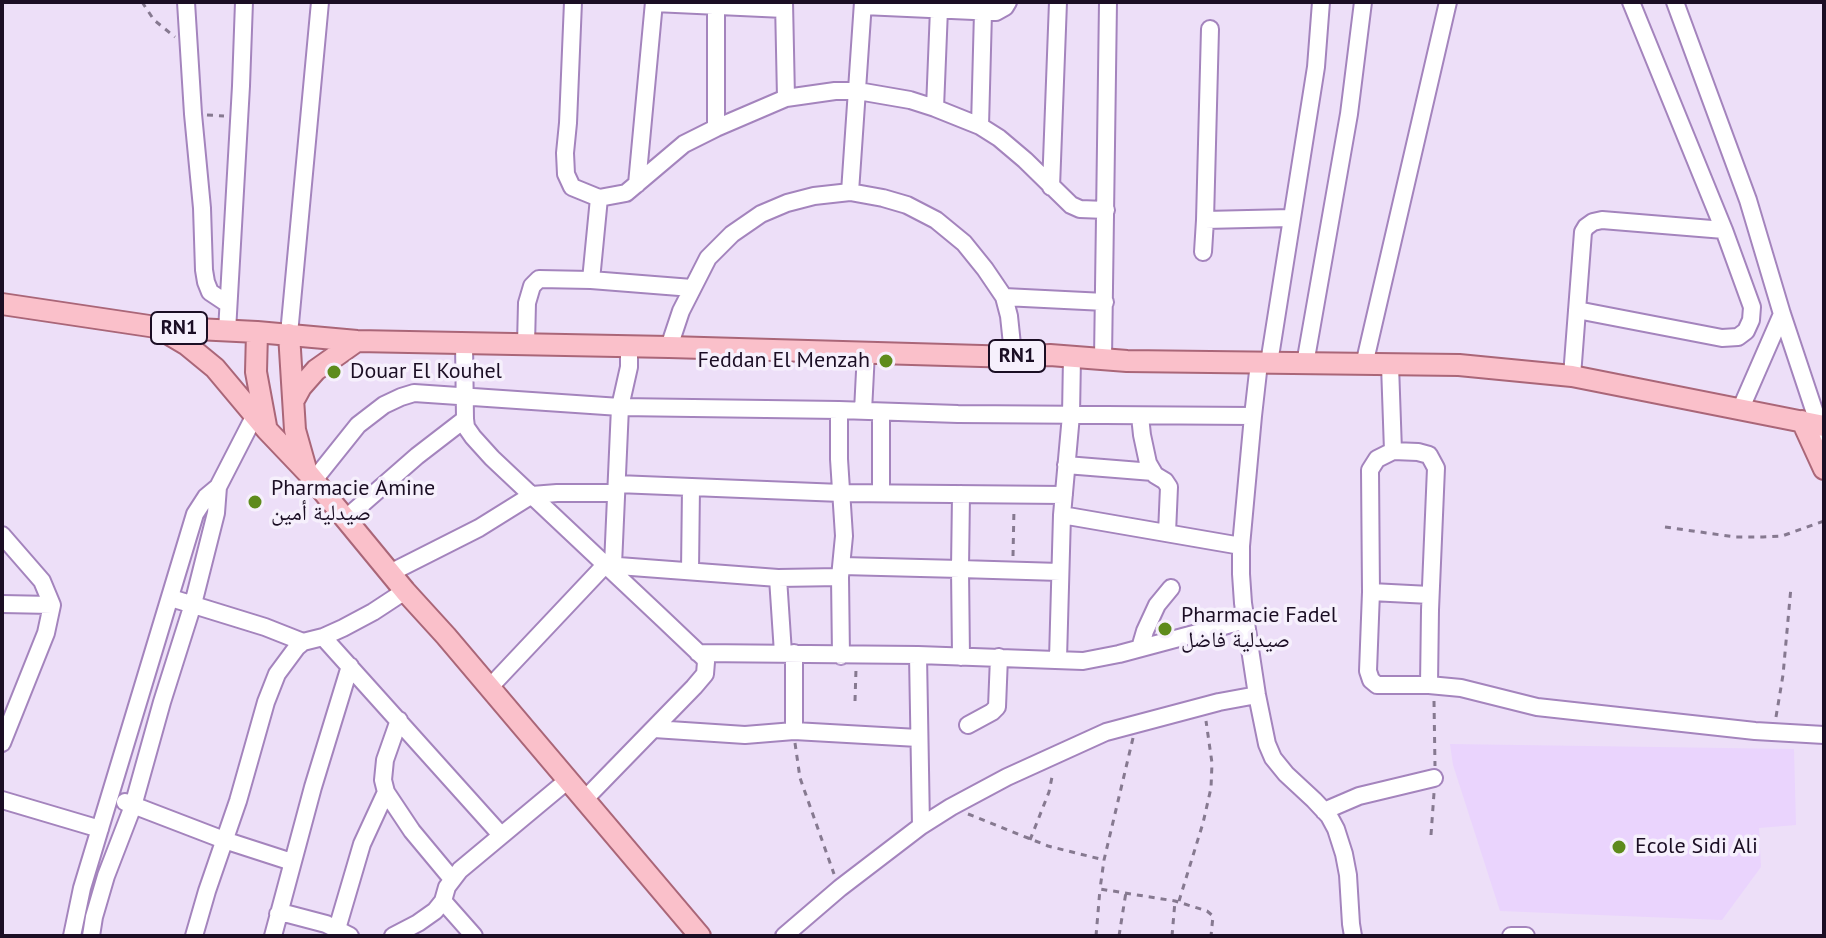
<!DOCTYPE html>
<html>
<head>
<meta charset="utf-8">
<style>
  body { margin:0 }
  #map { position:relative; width:1826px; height:938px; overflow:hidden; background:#eddff8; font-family:"PT Sans",sans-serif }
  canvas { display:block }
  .frame { position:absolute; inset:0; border:4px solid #1b0e24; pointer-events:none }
</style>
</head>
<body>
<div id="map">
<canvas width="1826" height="938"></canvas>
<div class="frame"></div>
</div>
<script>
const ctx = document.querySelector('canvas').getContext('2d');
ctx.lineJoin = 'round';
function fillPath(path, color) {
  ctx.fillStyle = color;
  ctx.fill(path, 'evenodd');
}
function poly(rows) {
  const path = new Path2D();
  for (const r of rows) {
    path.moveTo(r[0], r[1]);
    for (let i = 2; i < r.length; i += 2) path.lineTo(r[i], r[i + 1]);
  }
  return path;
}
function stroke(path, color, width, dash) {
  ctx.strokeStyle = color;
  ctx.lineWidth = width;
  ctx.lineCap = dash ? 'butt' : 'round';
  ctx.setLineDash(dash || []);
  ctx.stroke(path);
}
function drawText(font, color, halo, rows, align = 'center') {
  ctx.font = font + ' "PT Sans","Noto Naskh Arabic",sans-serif';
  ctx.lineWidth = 7;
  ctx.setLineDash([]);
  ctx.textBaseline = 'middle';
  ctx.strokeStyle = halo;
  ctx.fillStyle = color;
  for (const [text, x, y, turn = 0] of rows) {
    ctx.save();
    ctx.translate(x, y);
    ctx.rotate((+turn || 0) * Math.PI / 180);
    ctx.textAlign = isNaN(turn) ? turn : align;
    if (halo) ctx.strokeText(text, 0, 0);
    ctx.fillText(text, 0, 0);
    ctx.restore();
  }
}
const built = poly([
  [1450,744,1794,749,1796,825,1759,828,1761,867,1722,920,1500,911,1453,765]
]);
const path = poly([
  [142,2,154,20,175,37],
  [207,115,224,116],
  [1665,527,1735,537,1763,537,1782,536,1824,521],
  [1013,556,1014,508],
  [855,701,856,669],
  [1434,701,1435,766],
  [1776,717,1783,675,1791,587],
  [1133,738,1104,860,1100,889,1175,901,1207,911,1213,916,1211,936],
  [795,743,800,778,834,874],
  [968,814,1048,846,1104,860],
  [1431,835,1434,793],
  [1030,840,1049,792,1053,772],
  [1179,901,1203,823,1211,788,1212,763,1206,721],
  [1096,936,1100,889],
  [1119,936,1126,892],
  [1172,936,1175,901]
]);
const minor = poly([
  [186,2,193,114,202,208,204,270,206,282,210,292,228,304],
  [573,2,568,123,565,153,566,174,572,187,599,198],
  [784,2,786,98],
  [1675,2,1748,200,1782,314,1824,440],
  [654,3,784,9],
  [716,5,716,128],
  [863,6,996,12,1005,7,1008,2],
  [935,108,939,9],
  [980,126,983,12],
  [637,184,654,2],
  [1051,187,1058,2],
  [850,192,863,2],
  [1205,220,1210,29],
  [1203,252,1205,220,1291,218],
  [692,288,591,280,599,198,626,193,684,144,716,128,786,98,835,91,858,91,910,100,935,108,980,126,999,138,1025,160,1071,205,1080,209,1106,210],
  [1004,297,1105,302],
  [1577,310,1722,338,1738,337,1746,331,1751,320,1752,307,1724,230,1631,2],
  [227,331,241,86,244,2],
  [289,334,320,2],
  [464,342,465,419,466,427,473,437,492,458,663,619,704,658,706,662,705,674,694,687,584,800],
  [526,344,527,303,532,286,539,279,591,280],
  [669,347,681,311,708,258,732,234,761,214,787,203,814,196,850,192,883,198,907,205,936,220,964,243,985,269,1004,297,1009,316,1013,354,1016,357],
  [1103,359,1108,2],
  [1269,363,1316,67,1321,2],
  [1305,364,1349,114,1363,2],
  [1364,365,1448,2],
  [1390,365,1393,451],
  [1572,376,1583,232,1586,227,1593,222,1602,220,1724,230],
  [1741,408,1782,314],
  [839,410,839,459,844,536,840,577,841,656],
  [863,411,866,352],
  [881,412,881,493],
  [1140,416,1142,435,1148,463,1155,475,1165,481,1169,487,1167,533],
  [1253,416,1259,363],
  [1066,465,1153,472],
  [314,480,358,425,384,405,401,397,414,393,620,407,839,410,958,414,1253,416,1241,546,1241,574,1243,603,1257,695,1267,744,1273,758,1286,774,1314,800,1329,816,1336,829,1344,854,1348,875,1351,924,1353,936],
  [617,484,841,493,1064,495],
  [961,494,960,569,1060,572],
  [1062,515,1241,546],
  [345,519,417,456,465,419],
  [2,535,42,581,52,605,46,633,2,743],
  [613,565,620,407,629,367,629,346],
  [842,566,960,569,961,657],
  [690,571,691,487],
  [390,573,479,528,532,495,557,493,616,493],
  [778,578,783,653],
  [1371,592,1430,595],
  [171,598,265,627,303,642],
  [2,604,52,605],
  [323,637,501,835],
  [1140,648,1145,631,1157,605,1171,588],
  [698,653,918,655,1083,661,1119,654,1246,620],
  [794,653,794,731,918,738],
  [918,655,921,826],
  [1058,659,1062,515,1071,415,1072,357],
  [1429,685,1377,685,1371,680,1368,671,1371,592,1370,470,1377,459,1393,451,1418,452,1429,455,1436,468,1430,610,1429,685,1461,688,1537,707,1755,731,1824,735],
  [489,688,605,565,778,578,840,577],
  [399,720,385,760,383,780,386,792,412,831,452,879],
  [968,725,992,712,997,707,999,657],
  [654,729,745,735,794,731],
  [2,800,100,829],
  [125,802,224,840,292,862],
  [1324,811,1359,796,1434,778],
  [443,901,474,936],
  [278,914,288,914,326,924,350,936],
  [337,929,362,844,386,792],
  [72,936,82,888,195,514,206,497,218,487,255,415],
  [91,936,94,917,106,876,133,806,162,702,193,604,216,513,218,487],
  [194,936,207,891,238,801,266,702,277,674,297,647,303,642,323,637,343,628,373,612,405,591],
  [273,936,313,787,350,666],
  [393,936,418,923,435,911,443,901,447,887,460,870,568,780],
  [784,936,840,888,921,826,951,807,1007,777,1106,732,1219,702,1257,695],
  [1511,936,1526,936]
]);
const major = poly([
  [2,304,156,327,257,332,357,341,669,347,1016,357,1050,355,1127,361,1459,365,1572,376,1824,426],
  [160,329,187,345,215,368,267,430,307,472,405,591,446,636,700,936],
  [257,332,256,372,266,426],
  [289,334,295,430,306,469],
  [295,398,301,387,316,370,357,341],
  [1802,421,1824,469]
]);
const markers = [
  [886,361,8,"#5e8b1c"],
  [334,372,8,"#5e8b1c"],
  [255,502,8,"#5e8b1c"],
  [1165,629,8,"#5e8b1c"],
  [1619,847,8,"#5e8b1c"]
];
const shields = [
  [179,328,56],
  [1017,356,56]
];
const shieldNames = [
  ["RN1",179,328],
  ["RN1",1017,356]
];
const poiNames = [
  ["Feddan El Menzah",870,361,"right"],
  ["Douar El Kouhel",350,372],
  ["Pharmacie Amine",271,489],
  ["صيدلية أمين",271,514],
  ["Pharmacie Fadel",1181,616],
  ["صيدلية فاضل",1181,641],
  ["Ecole Sidi Ali",1635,847]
];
fillPath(built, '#ead4fd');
stroke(minor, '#a484bd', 20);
stroke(major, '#aa6678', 24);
stroke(path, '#867990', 3, [6, 6]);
stroke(minor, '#fff', 16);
stroke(major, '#fac0ca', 20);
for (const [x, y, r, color] of markers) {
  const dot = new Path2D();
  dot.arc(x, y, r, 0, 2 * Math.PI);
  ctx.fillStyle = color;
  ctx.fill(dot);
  stroke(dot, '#f6f0fc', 3);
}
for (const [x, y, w] of shields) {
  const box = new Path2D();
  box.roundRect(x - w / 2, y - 16, w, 32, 6);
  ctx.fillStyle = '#f6f0fc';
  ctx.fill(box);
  stroke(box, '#1b0e24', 2);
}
drawText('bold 20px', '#1b0e24', null, shieldNames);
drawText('22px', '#1b0e24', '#f6f0fc', poiNames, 'left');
</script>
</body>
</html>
